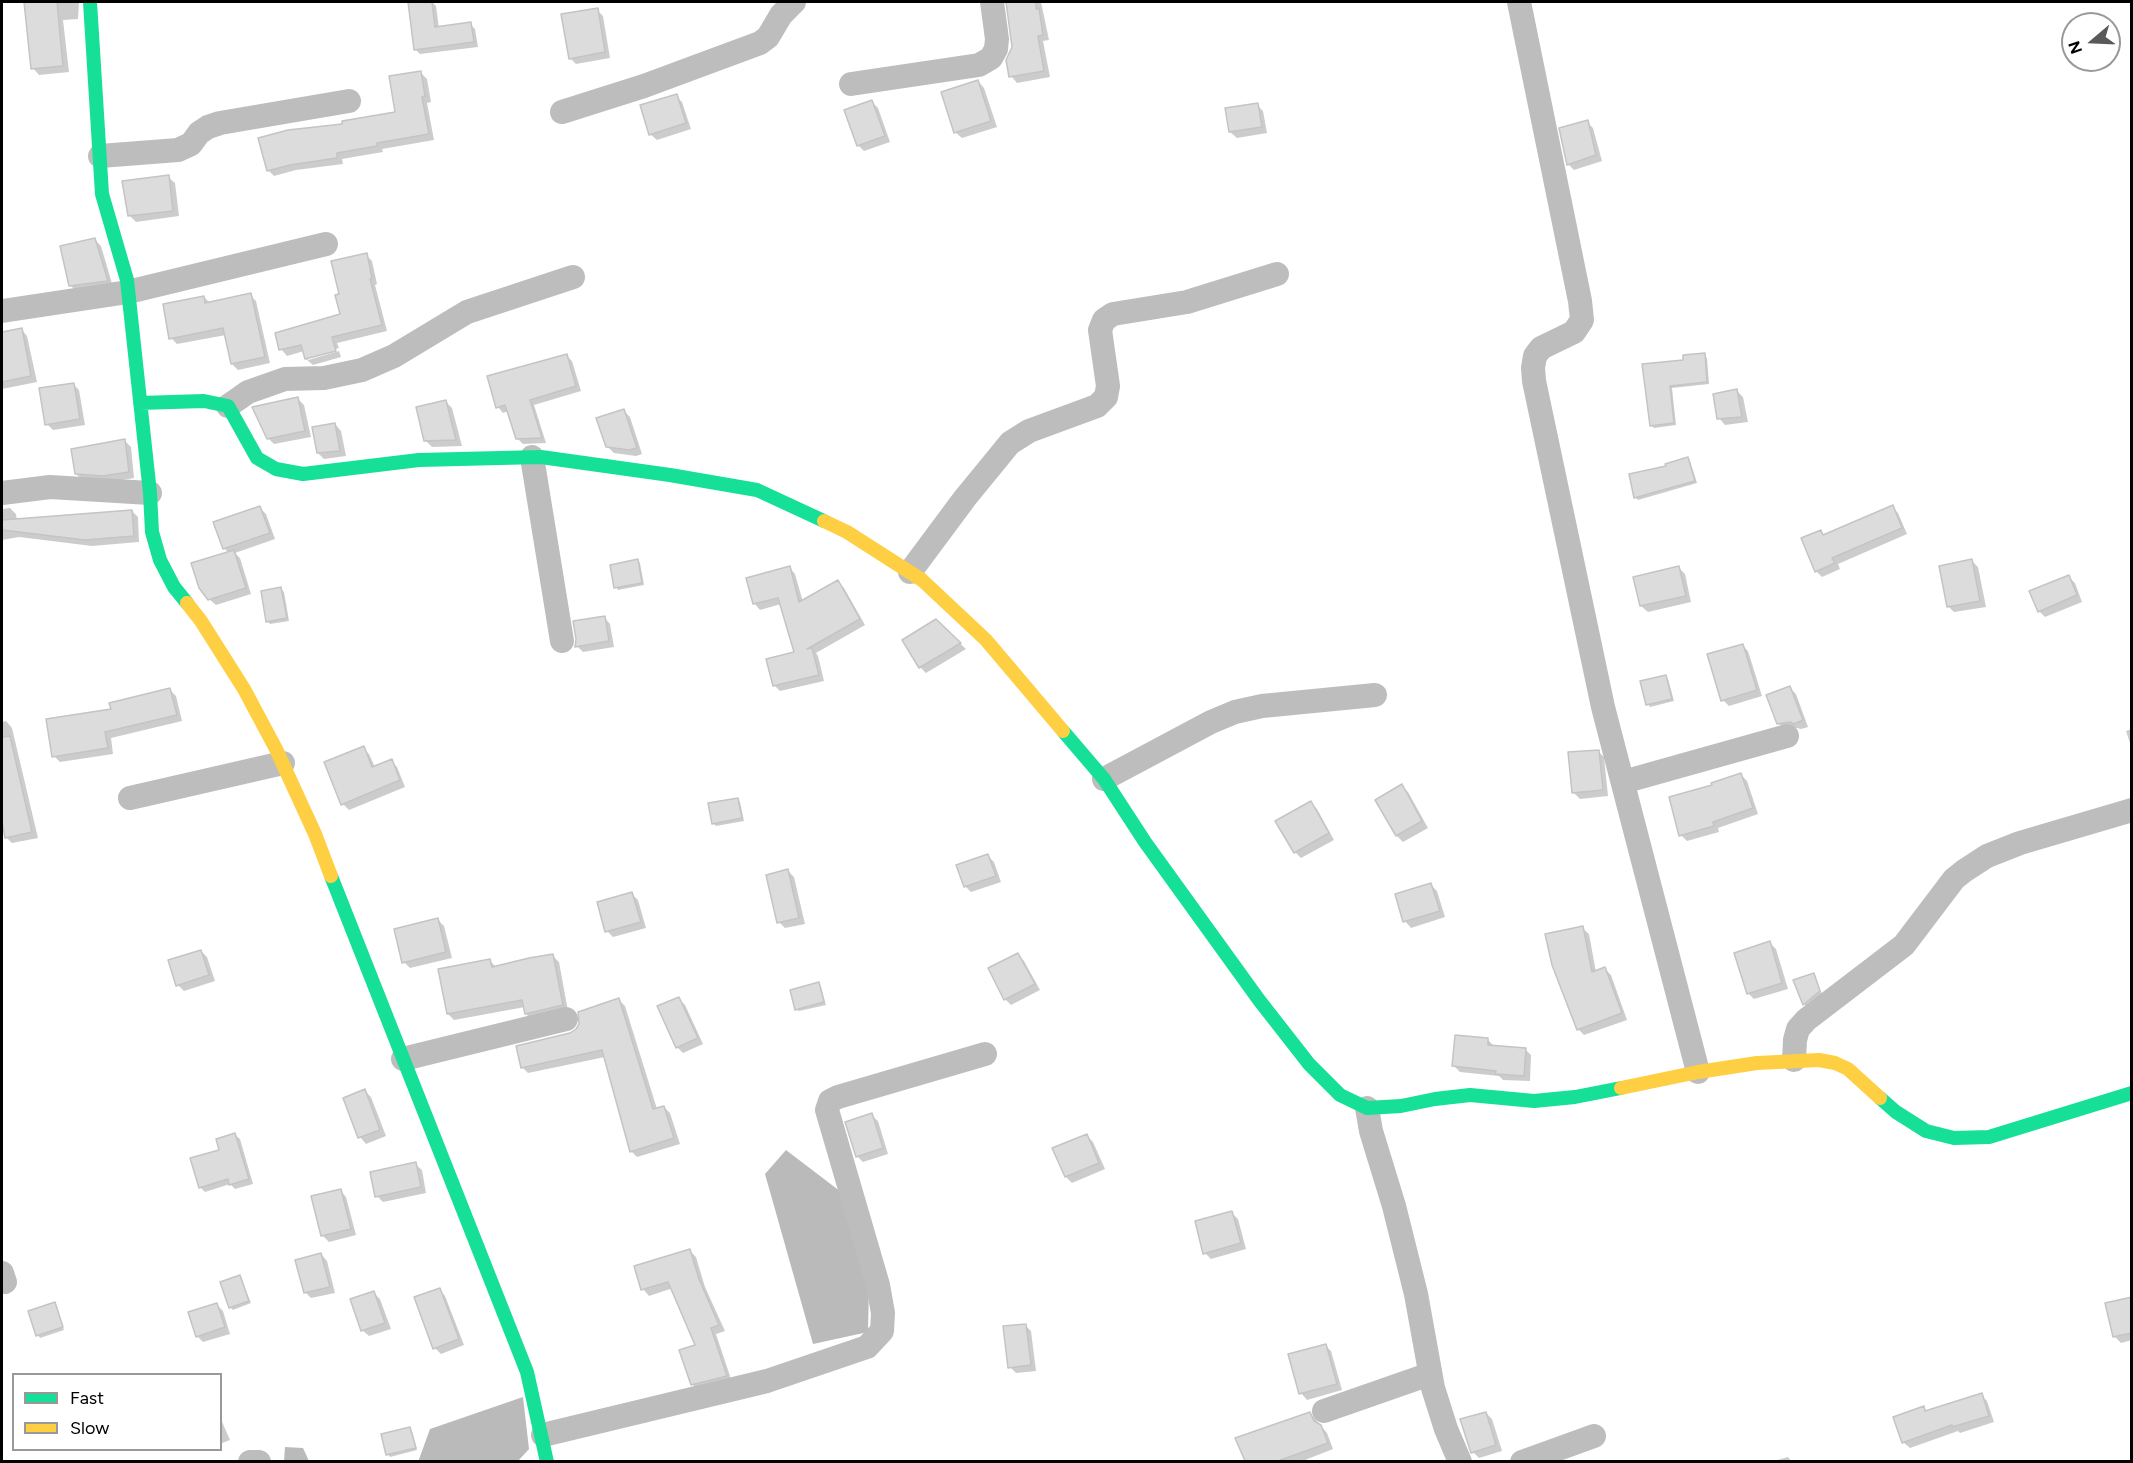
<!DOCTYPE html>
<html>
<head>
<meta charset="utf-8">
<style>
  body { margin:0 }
  #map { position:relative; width:2133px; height:1463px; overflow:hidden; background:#fff; font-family:Figtree,sans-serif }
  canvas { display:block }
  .frame { position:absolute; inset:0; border:3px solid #000; pointer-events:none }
  .legend { position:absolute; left:12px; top:1373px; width:210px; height:78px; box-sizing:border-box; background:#fff; border:2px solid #999; margin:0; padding:8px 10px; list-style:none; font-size:18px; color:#000 }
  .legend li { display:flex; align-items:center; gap:12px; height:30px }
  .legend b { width:30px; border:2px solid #999 }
  .north { position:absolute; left:2061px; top:12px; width:60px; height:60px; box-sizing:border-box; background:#fff; border:2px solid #999; border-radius:50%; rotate:251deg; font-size:16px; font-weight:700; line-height:24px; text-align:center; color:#000 }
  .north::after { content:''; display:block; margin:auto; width:21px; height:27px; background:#595959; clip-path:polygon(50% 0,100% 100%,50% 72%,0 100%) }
</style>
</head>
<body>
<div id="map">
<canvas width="2133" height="1463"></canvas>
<div class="frame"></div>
<ul class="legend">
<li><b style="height:8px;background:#16e098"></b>Fast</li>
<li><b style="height:8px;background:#ffcf43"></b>Slow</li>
</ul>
<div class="north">N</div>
</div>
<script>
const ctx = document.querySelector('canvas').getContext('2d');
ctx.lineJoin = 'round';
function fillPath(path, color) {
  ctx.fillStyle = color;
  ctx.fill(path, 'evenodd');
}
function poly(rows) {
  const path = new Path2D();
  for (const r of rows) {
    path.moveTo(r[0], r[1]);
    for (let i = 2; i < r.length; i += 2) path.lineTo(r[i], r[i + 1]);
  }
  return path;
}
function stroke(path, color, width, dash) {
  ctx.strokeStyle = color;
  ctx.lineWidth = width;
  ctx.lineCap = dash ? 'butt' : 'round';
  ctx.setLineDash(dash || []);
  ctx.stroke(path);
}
const water = poly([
  [786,1150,845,1195,869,1283,868,1332,813,1344,765,1174],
  [523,1397,529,1449,518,1461,418,1462,430,1429],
  [285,1447,303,1448,309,1461,284,1461]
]);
const shadow = poly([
  [26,2,79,2,78,19,63,20,69,72,39,75,33,68],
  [432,2,436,6,439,28,470,24,475,29,478,47,420,54,415,49,409,4],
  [1008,2,1041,2,1049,40,1043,41,1050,77,1017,83,1011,76,1013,47],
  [597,10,603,16,610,58,576,64,570,58],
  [421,73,427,79,431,102,427,103,434,140,382,149,383,152,342,159,343,164,296,170,274,176,268,170,344,126,397,113],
  [978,81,984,88,997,127,962,138,955,132],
  [676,96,682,102,691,129,657,140,650,134],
  [872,102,878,108,890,142,864,151,858,145],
  [1257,105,1263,111,1267,133,1237,138,1230,132],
  [1587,122,1593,128,1602,161,1574,170,1568,164],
  [168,177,175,183,179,216,136,222,129,215],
  [95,240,101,246,113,287,77,292,71,286],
  [366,255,372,261,377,284,375,285,387,331,337,343,339,348,308,357,308,360,339,351,341,357,313,365,306,359,304,351,287,356,281,349,342,315,341,295],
  [250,295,256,301,270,363,238,370,232,364,226,335,177,344,171,338,204,297,210,303],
  [21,329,27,336,37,382,2,389,2,333],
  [566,355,572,361,581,391,534,405,546,443,523,444,517,438,508,411,503,413,498,407],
  [1704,355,1707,358,1709,384,1672,388,1676,425,1654,428,1651,425,1644,365,1685,361],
  [73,384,79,390,85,425,53,430,47,424],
  [1737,391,1743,397,1748,422,1725,425,1719,418],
  [298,399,304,405,311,437,274,444,268,438],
  [446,402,452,408,462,446,432,447,425,440],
  [624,411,630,417,642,454,636,456,614,453,607,446],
  [335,424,341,431,346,456,324,459,318,453],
  [125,441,131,447,134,478,110,482,83,480,76,474],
  [1688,459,1690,461,1697,483,1638,500,1635,497,1668,467],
  [1892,507,1898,513,1907,534,1838,564,1840,569,1822,577,1816,571,1821,532,1825,536],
  [10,508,16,514,17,521,132,511,138,517,139,542,92,546,19,537,2,540,2,509],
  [260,508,266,514,275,539,235,553,240,558,251,594,216,605,209,599,229,553,224,548],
  [637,561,640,563,644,585,618,590,616,587],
  [1972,561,1978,567,1986,607,1954,612,1948,606],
  [789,567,795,574,803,602,838,582,844,588,865,625,816,653,818,656,824,681,780,691,774,685,796,653,781,604,760,610,754,603],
  [1679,568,1685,574,1691,602,1648,612,1641,606,1635,578],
  [2069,577,2075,583,2082,602,2045,617,2039,611],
  [281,589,284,592,289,621,270,624,268,622],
  [604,617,610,624,614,647,583,652,577,646],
  [936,621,966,649,926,673,920,667],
  [1742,645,1748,651,1762,696,1729,706,1723,700],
  [1665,677,1668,679,1674,701,1650,707,1648,704],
  [1790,688,1796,694,1808,727,1801,729,1797,728,1785,730,1778,723],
  [170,690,176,696,182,721,111,738,113,754,60,762,54,756,113,711],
  [6,721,12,728,38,838,12,843,6,837,5,830,2,830,2,722],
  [2132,729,2132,749,2126,731],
  [363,748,369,754,375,767,391,761,397,767,405,787,349,810,343,804],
  [1598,751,1604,757,1608,796,1580,799,1573,792],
  [1741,775,1747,781,1758,814,1718,828,1719,832,1687,841,1681,835,1714,786],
  [1402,786,1408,792,1428,828,1403,842,1397,836,1377,800],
  [737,800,740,802,744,821,716,826,713,823],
  [1311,803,1317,809,1334,840,1301,858,1295,852],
  [988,856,994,862,1001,882,971,892,965,886],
  [788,871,794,877,805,924,785,928,779,922],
  [1431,885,1437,891,1445,917,1411,928,1405,921],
  [632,894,638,900,646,928,613,937,607,931],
  [438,920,444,926,452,958,410,968,404,962],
  [1582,928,1589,934,1596,972,1605,969,1611,975,1627,1020,1584,1035,1578,1029],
  [1770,943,1776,949,1788,989,1754,999,1748,993],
  [201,951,207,957,215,981,184,991,178,985],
  [1018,955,1024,961,1040,990,1011,1005,1005,999],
  [553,956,559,962,568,1011,532,1020,526,1014,525,1007,454,1020,448,1014,489,960,496,967],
  [1813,974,1822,994,1806,1006,1804,1004],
  [819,984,821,987,826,1005,799,1011,796,1009],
  [678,998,685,1005,703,1044,683,1053,677,1047],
  [619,1000,625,1006,657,1109,664,1107,670,1113,680,1144,637,1157,631,1151,605,1057,528,1073,522,1067],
  [1488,1040,1494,1046,1525,1049,1531,1055,1530,1081,1503,1080,1499,1076,1460,1072,1454,1066],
  [365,1091,371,1097,386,1136,366,1144,360,1137],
  [871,1115,878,1121,888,1154,863,1162,857,1156],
  [235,1135,240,1139,253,1184,235,1189,230,1184,205,1192,200,1187,221,1151],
  [1087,1136,1093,1142,1105,1169,1072,1183,1066,1177],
  [415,1164,422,1170,426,1193,383,1202,377,1196],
  [340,1190,346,1197,356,1235,329,1242,322,1235],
  [1232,1213,1238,1219,1246,1249,1211,1259,1205,1253],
  [690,1251,696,1257,705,1287,725,1331,716,1334,732,1382,698,1390,692,1384,697,1346,673,1288,649,1296,643,1289],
  [321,1254,327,1261,335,1293,311,1298,305,1292],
  [240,1277,251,1303,233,1310,230,1307],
  [439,1289,445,1296,464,1345,441,1354,435,1348],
  [374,1293,380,1299,391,1329,369,1336,362,1330],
  [2132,1299,2132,1340,2121,1343,2115,1337],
  [54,1304,64,1330,40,1338,38,1335],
  [217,1305,223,1311,230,1334,203,1342,197,1336],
  [1025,1325,1031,1331,1036,1371,1016,1373,1010,1367],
  [1325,1345,1331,1351,1342,1390,1307,1400,1301,1393],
  [1981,1395,1987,1401,1994,1422,1960,1433,1958,1431,1910,1448,1903,1442,1923,1408,1927,1412],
  [1310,1413,1327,1433,1333,1449,1300,1462,1246,1462,1237,1438],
  [1486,1413,1492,1419,1502,1451,1479,1458,1473,1452],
  [220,1417,230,1440,220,1444],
  [410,1428,412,1431,417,1450,390,1457,388,1454],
  [1788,1457,1792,1462,1770,1462]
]);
const building = poly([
  [24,2,57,2,63,66,31,69,24,2],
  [408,2,432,2,435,27,471,22,474,42,414,50,408,2],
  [1006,2,1036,2,1036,9,1039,8,1043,35,1038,36,1044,71,1009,77,1006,60,1012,47,1006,2],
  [598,8,605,52,569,59,561,14,598,8],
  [421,71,425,96,422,97,429,134,377,143,377,146,337,153,337,158,290,165,267,171,258,138,288,130,342,124,342,121,395,112,389,76,421,71],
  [978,80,991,121,954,133,941,92,978,80],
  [677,94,686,123,649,135,640,105,677,94],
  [872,100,885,136,857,146,844,110,872,100],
  [1258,103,1262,127,1229,132,1225,108,1258,103],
  [1588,120,1596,155,1567,165,1559,128,1588,120],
  [169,175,173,211,128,216,122,181,169,175],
  [95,238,108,281,69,286,60,246,95,238],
  [367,253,372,278,370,279,382,325,332,337,336,351,305,359,301,345,279,350,275,333,340,314,335,295,339,294,331,261,367,253],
  [251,293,265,357,231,364,223,328,169,339,163,304,204,296,205,303,251,293],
  [22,328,31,376,2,382,2,332,22,328],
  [1705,353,1707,382,1670,386,1674,423,1650,426,1642,364,1683,360,1683,355,1705,353],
  [567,354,576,386,530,400,542,438,516,439,505,405,496,408,487,376,567,354],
  [74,383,80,419,45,425,39,388,74,383],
  [1737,389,1742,417,1717,419,1713,394,1737,389],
  [298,397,305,431,267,439,252,407,298,397],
  [446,400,456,440,424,441,416,407,446,400],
  [624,409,637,448,629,450,606,447,596,418,624,409],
  [335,423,340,451,317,453,312,427,335,423],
  [125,439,129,472,103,476,75,474,71,449,125,439],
  [1688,457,1695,481,1634,498,1629,474,1666,466,1665,464,1688,457],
  [1893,505,1902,528,1832,558,1835,563,1815,572,1801,538,1821,530,1823,535,1893,505],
  [260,506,270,533,223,549,213,522,260,506],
  [132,510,134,536,85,540,2,530,2,520,132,510],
  [234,550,246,588,208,600,199,588,191,563,234,550],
  [638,559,642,583,614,588,610,565,638,559],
  [1972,559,1980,601,1947,607,1939,566,1972,559],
  [790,566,799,602,838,580,860,619,807,649,812,648,819,675,773,686,766,659,794,652,778,598,753,604,746,578,790,566],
  [1679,566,1686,596,1640,606,1633,577,1679,566],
  [2069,575,2077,595,2038,612,2029,591,2069,575],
  [281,587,287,618,266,622,261,591,281,587],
  [605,616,609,641,575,647,576,639,573,621,605,616],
  [936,619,961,643,919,668,902,640,936,619],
  [1743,644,1757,690,1721,701,1707,654,1743,644],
  [1666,675,1672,699,1646,705,1640,681,1666,675],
  [1790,686,1803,720,1794,724,1790,722,1777,724,1766,695,1790,686],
  [170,688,177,715,105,732,108,748,52,757,46,719,111,709,109,703,170,688],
  [10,736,32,832,5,838,2,822,2,737,10,736],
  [364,746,372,767,392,759,400,780,341,805,324,762,364,746],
  [1599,750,1603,790,1572,793,1568,752,1599,750],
  [1741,773,1753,808,1713,822,1714,826,1679,836,1669,797,1712,785,1711,783,1741,773],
  [1402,784,1422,821,1396,836,1375,800,1402,784],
  [738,798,742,818,712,824,708,803,738,798],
  [1311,801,1329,833,1294,853,1275,821,1311,801],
  [988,854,996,876,964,887,956,865,988,854],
  [788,869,799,918,777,923,766,875,788,869],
  [1431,883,1440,911,1403,922,1395,894,1431,883],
  [632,892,641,922,605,932,597,902,632,892],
  [438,918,446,952,402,963,394,929,438,918],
  [1583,926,1592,972,1605,967,1622,1013,1577,1030,1552,965,1545,934,1583,926],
  [1770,941,1782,983,1747,994,1734,953,1770,941],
  [201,950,209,975,176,986,168,960,201,950],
  [1018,953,1035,984,1004,1000,988,968,1018,953],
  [553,954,563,1005,525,1014,522,1000,447,1014,438,969,490,959,492,967,529,958,553,954],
  [1814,973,1820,991,1803,1005,1793,980,1814,973],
  [819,982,824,1002,795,1010,790,990,819,982],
  [679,997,698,1038,676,1048,657,1006,679,997],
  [619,998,653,1109,664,1106,674,1138,630,1152,602,1050,521,1068,516,1046,570,1033,576,1029,579,1024,578,1012,619,998],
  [1455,1035,1488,1038,1488,1045,1526,1048,1524,1076,1495,1074,1496,1071,1452,1066,1455,1035],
  [365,1089,380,1130,358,1138,343,1098,365,1089],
  [872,1113,883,1148,856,1157,845,1122,872,1113],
  [235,1133,249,1179,229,1185,228,1179,199,1188,190,1158,219,1150,216,1139,235,1133],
  [1087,1134,1099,1163,1065,1177,1052,1148,1087,1134],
  [416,1162,421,1187,375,1197,370,1172,416,1162],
  [341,1189,351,1229,321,1236,311,1196,341,1189],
  [1232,1211,1241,1243,1203,1254,1195,1221,1232,1211],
  [690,1249,699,1279,719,1325,711,1328,727,1376,691,1385,679,1350,695,1345,668,1282,641,1290,634,1266,690,1249],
  [321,1253,330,1287,304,1293,295,1260,321,1253],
  [240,1275,249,1301,229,1308,220,1282,240,1275],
  [440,1288,459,1339,433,1349,414,1297,440,1288],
  [374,1291,385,1323,361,1331,350,1299,374,1291],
  [2132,1297,2132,1333,2113,1337,2105,1303,2132,1297],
  [55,1302,63,1327,36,1336,28,1311,55,1302],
  [217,1303,225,1327,196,1337,188,1312,217,1303],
  [1026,1324,1031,1365,1008,1368,1003,1326,1026,1324],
  [1326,1344,1337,1384,1299,1394,1288,1354,1326,1344],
  [1982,1393,1989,1416,1952,1427,1952,1425,1902,1443,1893,1417,1924,1406,1925,1411,1982,1393],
  [1310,1412,1314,1421,1321,1425,1328,1443,1278,1461,1245,1461,1235,1438,1310,1412],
  [1486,1412,1496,1445,1471,1453,1460,1419,1486,1412],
  [410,1427,416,1448,386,1455,381,1434,410,1427]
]);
const street = poly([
  [1519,2,1580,301,1582,320,1574,332,1541,348,1535,356,1533,368,1534,381,1603,707,1698,1072],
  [851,84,979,65,991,58,996,49,997,39,992,2],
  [562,112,644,86,760,43,768,37,781,15,794,2],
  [100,156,178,150,191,144,199,133,208,127,220,123,349,101],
  [2,311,128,292,326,244],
  [228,406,248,392,285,379,324,378,362,370,394,356,467,312,573,277],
  [532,457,562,641],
  [2,493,50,487,150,493],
  [910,572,965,498,1010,443,1029,431,1097,406,1106,397,1108,386,1100,330,1104,320,1113,314,1187,302,1277,274],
  [1104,779,1211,722,1235,712,1262,706,1375,695],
  [1623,782,1787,736],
  [130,798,283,763],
  [403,1059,566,1019],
  [1794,1060,1795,1040,1798,1029,1806,1020,1904,945,1954,879,1964,871,1987,856,2020,843,2132,810],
  [1367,1108,1371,1131,1394,1206,1416,1294,1433,1388,1446,1429,1460,1462],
  [2,1273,5,1282],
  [1324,1411,1430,1374],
  [543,1435,767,1381,867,1347,882,1331,883,1313,878,1285,827,1110,830,1101,838,1097,985,1054],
  [250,1462,259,1462],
  [1522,1462,1594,1436]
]);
const fast = poly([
  [90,2,102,194,127,280,150,493,152,532,160,560,174,587,187,603],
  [140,403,204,401,228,406,257,458,276,469,303,474,419,460,541,457,670,475,757,490,824,521],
  [1063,731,1104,779,1145,842,1259,1000,1309,1064,1340,1095,1367,1108,1401,1106,1435,1099,1470,1095,1534,1101,1575,1097,1621,1088],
  [331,876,527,1372,547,1462],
  [1880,1098,1896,1112,1926,1131,1954,1138,1989,1137,2132,1093]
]);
const slow = poly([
  [824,521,847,532,922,580,986,640,1063,731],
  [187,603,201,621,244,689,276,749,315,834,331,876],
  [1621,1088,1698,1072,1757,1063,1819,1060,1835,1063,1848,1069,1880,1098]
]);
fillPath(water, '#bababa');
fillPath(shadow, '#0003');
fillPath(building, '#dcdcdc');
stroke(building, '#c4c4c4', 1.5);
stroke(street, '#bdbdbd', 24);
stroke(fast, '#16e098', 14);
stroke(slow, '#ffcf43', 14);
</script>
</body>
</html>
